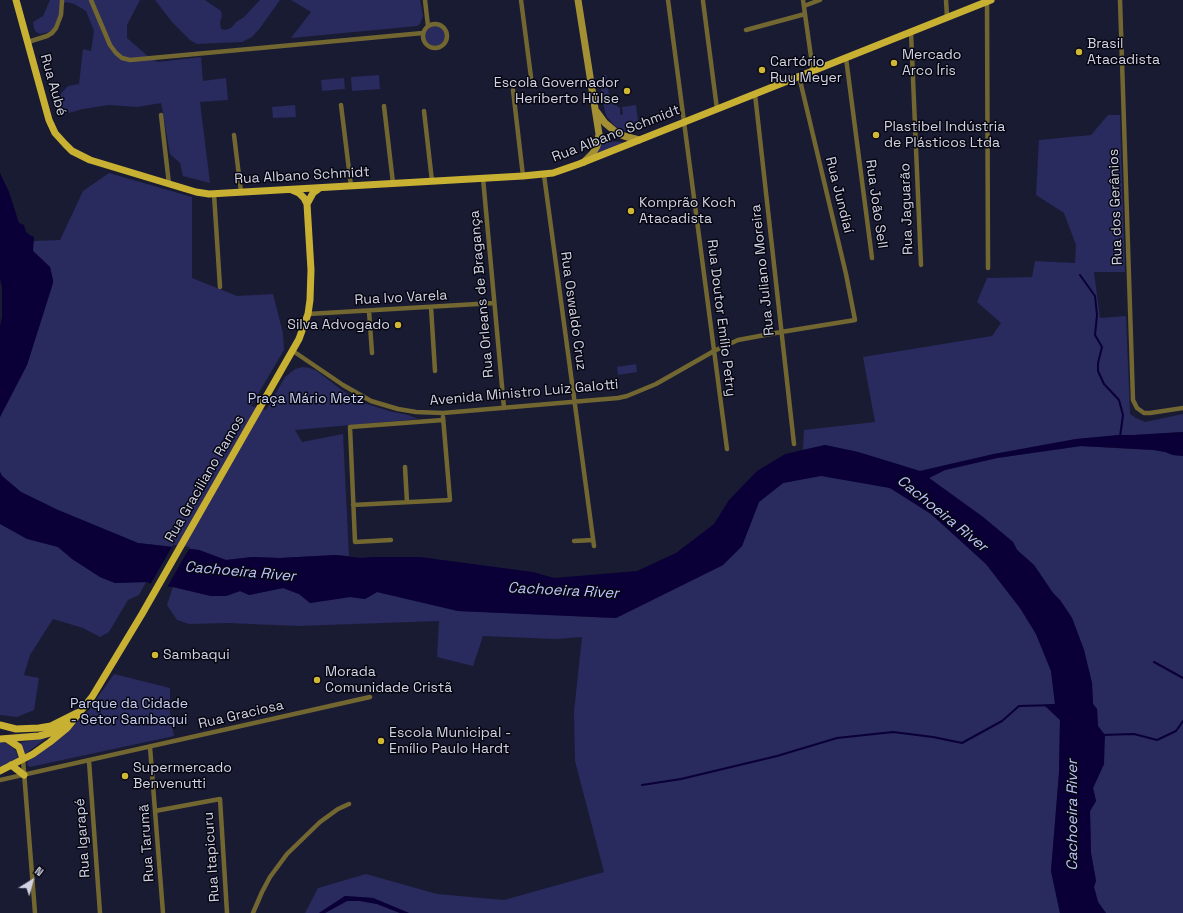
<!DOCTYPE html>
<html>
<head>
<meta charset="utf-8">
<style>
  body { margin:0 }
  #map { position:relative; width:1183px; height:913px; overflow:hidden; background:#191b33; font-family:"Space Grotesk",sans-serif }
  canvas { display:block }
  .north { position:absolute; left:12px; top:861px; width:40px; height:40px; -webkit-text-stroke:3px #060711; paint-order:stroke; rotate:37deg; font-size:11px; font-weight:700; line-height:16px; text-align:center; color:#d1d3e4 }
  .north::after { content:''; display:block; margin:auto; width:14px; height:18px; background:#d1d3e4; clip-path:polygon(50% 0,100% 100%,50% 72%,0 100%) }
</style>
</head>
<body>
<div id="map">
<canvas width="1183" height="913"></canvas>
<div class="north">N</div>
</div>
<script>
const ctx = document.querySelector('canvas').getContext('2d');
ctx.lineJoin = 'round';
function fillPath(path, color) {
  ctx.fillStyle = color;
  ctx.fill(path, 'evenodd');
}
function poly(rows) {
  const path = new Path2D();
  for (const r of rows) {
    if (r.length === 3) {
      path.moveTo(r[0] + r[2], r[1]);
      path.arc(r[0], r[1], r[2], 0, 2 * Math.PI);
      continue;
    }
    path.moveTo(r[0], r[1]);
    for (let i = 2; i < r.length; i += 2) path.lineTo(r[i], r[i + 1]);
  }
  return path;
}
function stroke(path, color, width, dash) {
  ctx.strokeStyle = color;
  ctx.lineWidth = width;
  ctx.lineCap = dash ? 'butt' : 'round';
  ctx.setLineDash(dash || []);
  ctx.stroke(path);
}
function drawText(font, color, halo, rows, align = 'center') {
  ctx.font = font + ' "Space Grotesk",sans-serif';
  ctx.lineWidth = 3;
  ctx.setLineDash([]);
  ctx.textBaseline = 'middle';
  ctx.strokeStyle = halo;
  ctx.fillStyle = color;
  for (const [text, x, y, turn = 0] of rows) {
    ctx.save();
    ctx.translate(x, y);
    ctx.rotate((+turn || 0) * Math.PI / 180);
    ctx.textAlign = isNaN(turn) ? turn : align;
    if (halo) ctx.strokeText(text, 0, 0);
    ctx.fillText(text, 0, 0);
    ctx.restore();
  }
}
const green = poly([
  [50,0,140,0,127,25,127,38,150,58,158,62,201,57,203,81,226,78,228,100,200,102,210,183,183,176,180,163,170,154,161,103,137,107,109,105,83,109,58,116,55,100,68,86,79,84,83,49,91,51,94,31,86,11,74,4,66,2,60,6,59,19,53,31,40,34,36,32,34,28,33,22,43,16],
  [155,0,205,0,221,11,222,16,220,22,221,29,225,30,231,28,236,22,244,17,260,0,280,0,260,28,252,37,242,42,197,44,190,40,172,22],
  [291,0,420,0,423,16,420,24,417,26,291,38,311,12],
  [435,36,10],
  [606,74,610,101,620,108,620,115,623,114,622,107,636,105,639,129,625,131,621,130,615,126,607,117,605,112,599,79],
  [379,75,380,89,352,91,351,77],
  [344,78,345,89,322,91,321,80],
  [295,105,296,117,273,118,272,107],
  [1108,115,1120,115,1125,272,1094,272,1100,318,1126,316,1130,414,1136,418,1145,422,1183,414,1183,432,1134,435,1125,435,1076,439,994,454,920,471,858,452,825,445,803,450,804,430,875,422,863,357,992,336,1001,323,977,302,987,278,1032,277,1035,261,1075,263,1076,245,1064,213,1036,195,1039,140,1091,135],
  [600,141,622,142,623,143,595,155],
  [109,173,192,197,192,278,237,296,273,294,283,333,284,350,251,406,266,410,285,377,295,369,303,367,310,368,317,371,343,391,364,403,389,411,408,415,418,419,295,430,302,442,343,434,349,556,335,555,280,558,252,557,226,560,199,550,138,543,58,510,21,492,2,476,0,472,0,417,27,365,53,283,50,267,33,251,32,246,34,241,60,240,83,191],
  [636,364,637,372,618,375,617,367],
  [1081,446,1154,450,1165,452,1173,455,1183,456,1183,913,1106,913,1098,902,1094,887,1096,880,1091,853,1090,811,1096,801,1093,788,1104,764,1098,726,1097,709,1093,704,1092,683,1084,650,1072,618,1060,600,1053,593,1034,565,1017,550,1013,542,983,517,929,478,945,470,997,458],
  [821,475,890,488,931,514,986,564,1020,608,1036,634,1051,671,1055,705,1045,705,1060,720,1059,773,1051,871,1060,913,409,913,373,898,345,896,319,913,305,913,318,888,366,874,437,894,504,900,604,872,575,761,574,712,582,637,555,639,483,636,473,666,437,657,439,621,298,626,227,623,189,624,177,620,167,605,173,587,211,596,226,596,240,591,249,595,283,588,299,594,310,603,350,597,365,599,377,592,458,611,616,618,723,565,742,546,759,502,783,483],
  [0,524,58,547,73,559,100,577,115,583,146,582,139,595,128,600,109,632,100,637,83,628,53,619,30,655,24,675,39,678,34,710,17,717,0,715],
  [114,674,170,688,170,712,174,736,30,767,27,765,28,760,54,743,73,726,88,711],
  [49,736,24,755,18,743,39,739],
  [0,742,6,743,13,748,16,751,18,758,0,767],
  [347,901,360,901,377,904,400,913,325,913]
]);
const water = poly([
  [0,173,9,192,19,223,24,225,26,232,30,235,34,237,33,251,50,267,53,280,53,283,27,365,0,417,0,326,2,317,2,287,0,279],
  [1183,432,1183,456,1173,455,1165,452,1154,450,1081,446,997,458,945,470,929,478,983,517,1013,542,1017,550,1034,565,1053,593,1060,600,1072,618,1084,650,1092,683,1093,704,1097,709,1098,726,1105,735,1104,764,1093,788,1096,801,1090,811,1091,853,1096,881,1094,887,1098,902,1106,913,1060,913,1051,871,1059,773,1060,720,1044,705,1055,704,1051,671,1036,634,1020,608,986,564,931,514,890,488,821,476,783,483,759,502,742,546,723,565,616,618,458,611,377,592,365,599,350,597,310,603,299,594,283,588,249,595,240,591,226,596,211,596,173,587,160,586,146,582,115,583,100,577,72,559,58,547,27,539,0,524,0,472,2,476,21,492,58,510,138,543,199,550,226,560,252,557,280,558,335,555,362,558,372,557,420,557,533,572,554,578,637,571,676,553,714,524,729,500,757,471,785,454,825,445,858,452,920,471,994,454,1076,439,1118,435,1134,435],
  [345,896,373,898,409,913,400,913,377,904,360,901,347,901,325,913,319,913]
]);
const pier = poly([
  [173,545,190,547,166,589,150,585]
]);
const stream = poly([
  [1080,275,1095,296,1097,315,1095,335,1102,347,1098,363,1098,371,1104,384,1119,400,1123,415,1120,437],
  [1154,662,1183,678],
  [1102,735,1134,734,1157,740,1176,731,1183,721],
  [642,785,681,779,777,756,837,738,893,732,933,737,962,743,1002,721,1019,706,1056,705]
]);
const street = poly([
  [91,0,110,45,116,53,122,58,130,60,423,33],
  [425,0,428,26],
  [521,0,531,77],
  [668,0,727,449],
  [803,0,813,71],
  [946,0,947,17],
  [1120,0,1133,400,1137,408,1144,413,1150,413,1183,408],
  [703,1,717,109],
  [987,2,988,268],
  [804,6,820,0],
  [435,36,12],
  [746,30,805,14],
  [911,32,921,265],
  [28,42,47,36,52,33,56,28,61,15,62,0],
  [846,58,872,258],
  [513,90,523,176],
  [755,94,794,444],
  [341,105,351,186],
  [384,106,393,183],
  [424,111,432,181],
  [161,115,169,184],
  [234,135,241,192],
  [544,175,594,546],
  [483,178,504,408],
  [214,194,220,287],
  [431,307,435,371],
  [369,311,372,353],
  [308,314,494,303],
  [293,351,343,385,371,401,398,409,416,412,443,413,618,398,627,396,656,384,714,351,738,340,781,332,855,320,846,274,799,76],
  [405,467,407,502],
  [353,505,450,500,443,417],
  [391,540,355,542,350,427,443,420],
  [574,541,593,540],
  [150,747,163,913],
  [23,759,35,913],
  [89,761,100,913],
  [0,780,370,697],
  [155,811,220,799,227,913],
  [253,913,262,892,270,877,287,854,320,822,338,809,349,804]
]);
const secondary = poly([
  [578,0,599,134,597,146,593,153,584,162],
  [597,112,605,123,617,133,624,136,639,140]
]);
const primary = poly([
  [16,0,49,120,55,133,65,144,72,151,90,160,196,192,209,194,523,176,553,173,579,164,991,0],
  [307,204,313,193,320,188],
  [0,725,16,729,39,728,51,726,77,713],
  [0,739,39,736,50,733,66,723],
  [7,739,19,747,23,759],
  [11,765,24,775],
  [0,771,33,754,50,742,67,728,92,697,142,614,299,339,308,314,310,300,311,270,307,204,304,198,299,193,292,190]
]);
const markers = [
  [1079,52,4,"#d1b736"],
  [894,63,4,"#d1b736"],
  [762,70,4,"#d1b736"],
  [627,91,4,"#d1b736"],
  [876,135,4,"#d1b736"],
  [631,211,4,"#d1b736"],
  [398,325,4,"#d1b736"],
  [155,655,4,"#d1b736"],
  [317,680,4,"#d1b736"],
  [381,741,4,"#d1b736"],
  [125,776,4,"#d1b736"]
];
const poiNames = [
  ["Brasil",1087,44],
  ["Atacadista",1087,60],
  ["Mercado",902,55],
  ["Arco Íris",902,71],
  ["Cartório",770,62],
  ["Ruy Meyer",770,78],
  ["Escola Governador",619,83,"right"],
  ["Heriberto Hülse",619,99,"right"],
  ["Plastibel Indústria",884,127],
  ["de Plásticos Ltda",884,143],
  ["Komprão Koch",639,203],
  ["Atacadista",639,219],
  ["Silva Advogado",390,325,"right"],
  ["Sambaqui",163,655],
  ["Morada",325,672],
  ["Comunidade Cristã",325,688],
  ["Escola Municipal -",389,733],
  ["Emílio Paulo Hardt",389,749],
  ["Supermercado",133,768],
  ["Benvenutti",133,784]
];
const streetNames = [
  ["Rua Aubé",53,85,74],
  ["Rua Albano Schmidt",616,134,-21],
  ["Rua Albano Schmidt",302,176,-3],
  ["Rua Jundiaí",839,195,76],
  ["Rua João Sell",876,204,82],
  ["Rua dos Gerânios",1116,207,-92],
  ["Rua Jaguarão",907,209,-92],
  ["Rua Juliano Moreira",763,270,-96],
  ["Rua Orleans de Bragança",482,294,-95],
  ["Rua Ivo Varela",401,298,-3],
  ["Rua Oswaldo Cruz",573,311,82],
  ["Rua Doutor Emílio Petry",721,318,83],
  ["Avenida Ministro Luiz Galotti",524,393,-5],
  ["Rua Graciliano Ramos",205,479,-60],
  ["Rua Graciosa",241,715,-13],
  ["Rua Igarapé",83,838,-94],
  ["Rua Tarumã",147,843,-94],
  ["Rua Itapicuru",212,857,-94]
];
const parkNames = [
  ["Praça Mário Metz",306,399],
  ["Parque da Cidade",129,704],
  ["- Setor Sambaqui",129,720]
];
const waterNames = [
  ["Cachoeira River",942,514,39],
  ["Cachoeira River",240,572,5],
  ["Cachoeira River",563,591,3],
  ["Cachoeira River",1073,815,-90]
];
fillPath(green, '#292a5e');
fillPath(water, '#0a0037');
fillPath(pier, '#191b33');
stroke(stream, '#0a0037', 2);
stroke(street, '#726631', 4.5);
stroke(secondary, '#a39035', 7);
stroke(primary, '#c8b033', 7);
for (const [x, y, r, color] of markers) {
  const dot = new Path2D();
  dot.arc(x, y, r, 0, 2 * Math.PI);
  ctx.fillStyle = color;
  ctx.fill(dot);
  stroke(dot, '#060711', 1.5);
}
drawText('14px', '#d1d3e4', '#060711', poiNames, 'left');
drawText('14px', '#d1d3e4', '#060711', streetNames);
drawText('14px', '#c7ccf3', '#060711', parkNames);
drawText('italic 15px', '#bcc3fd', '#060711', waterNames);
</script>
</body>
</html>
